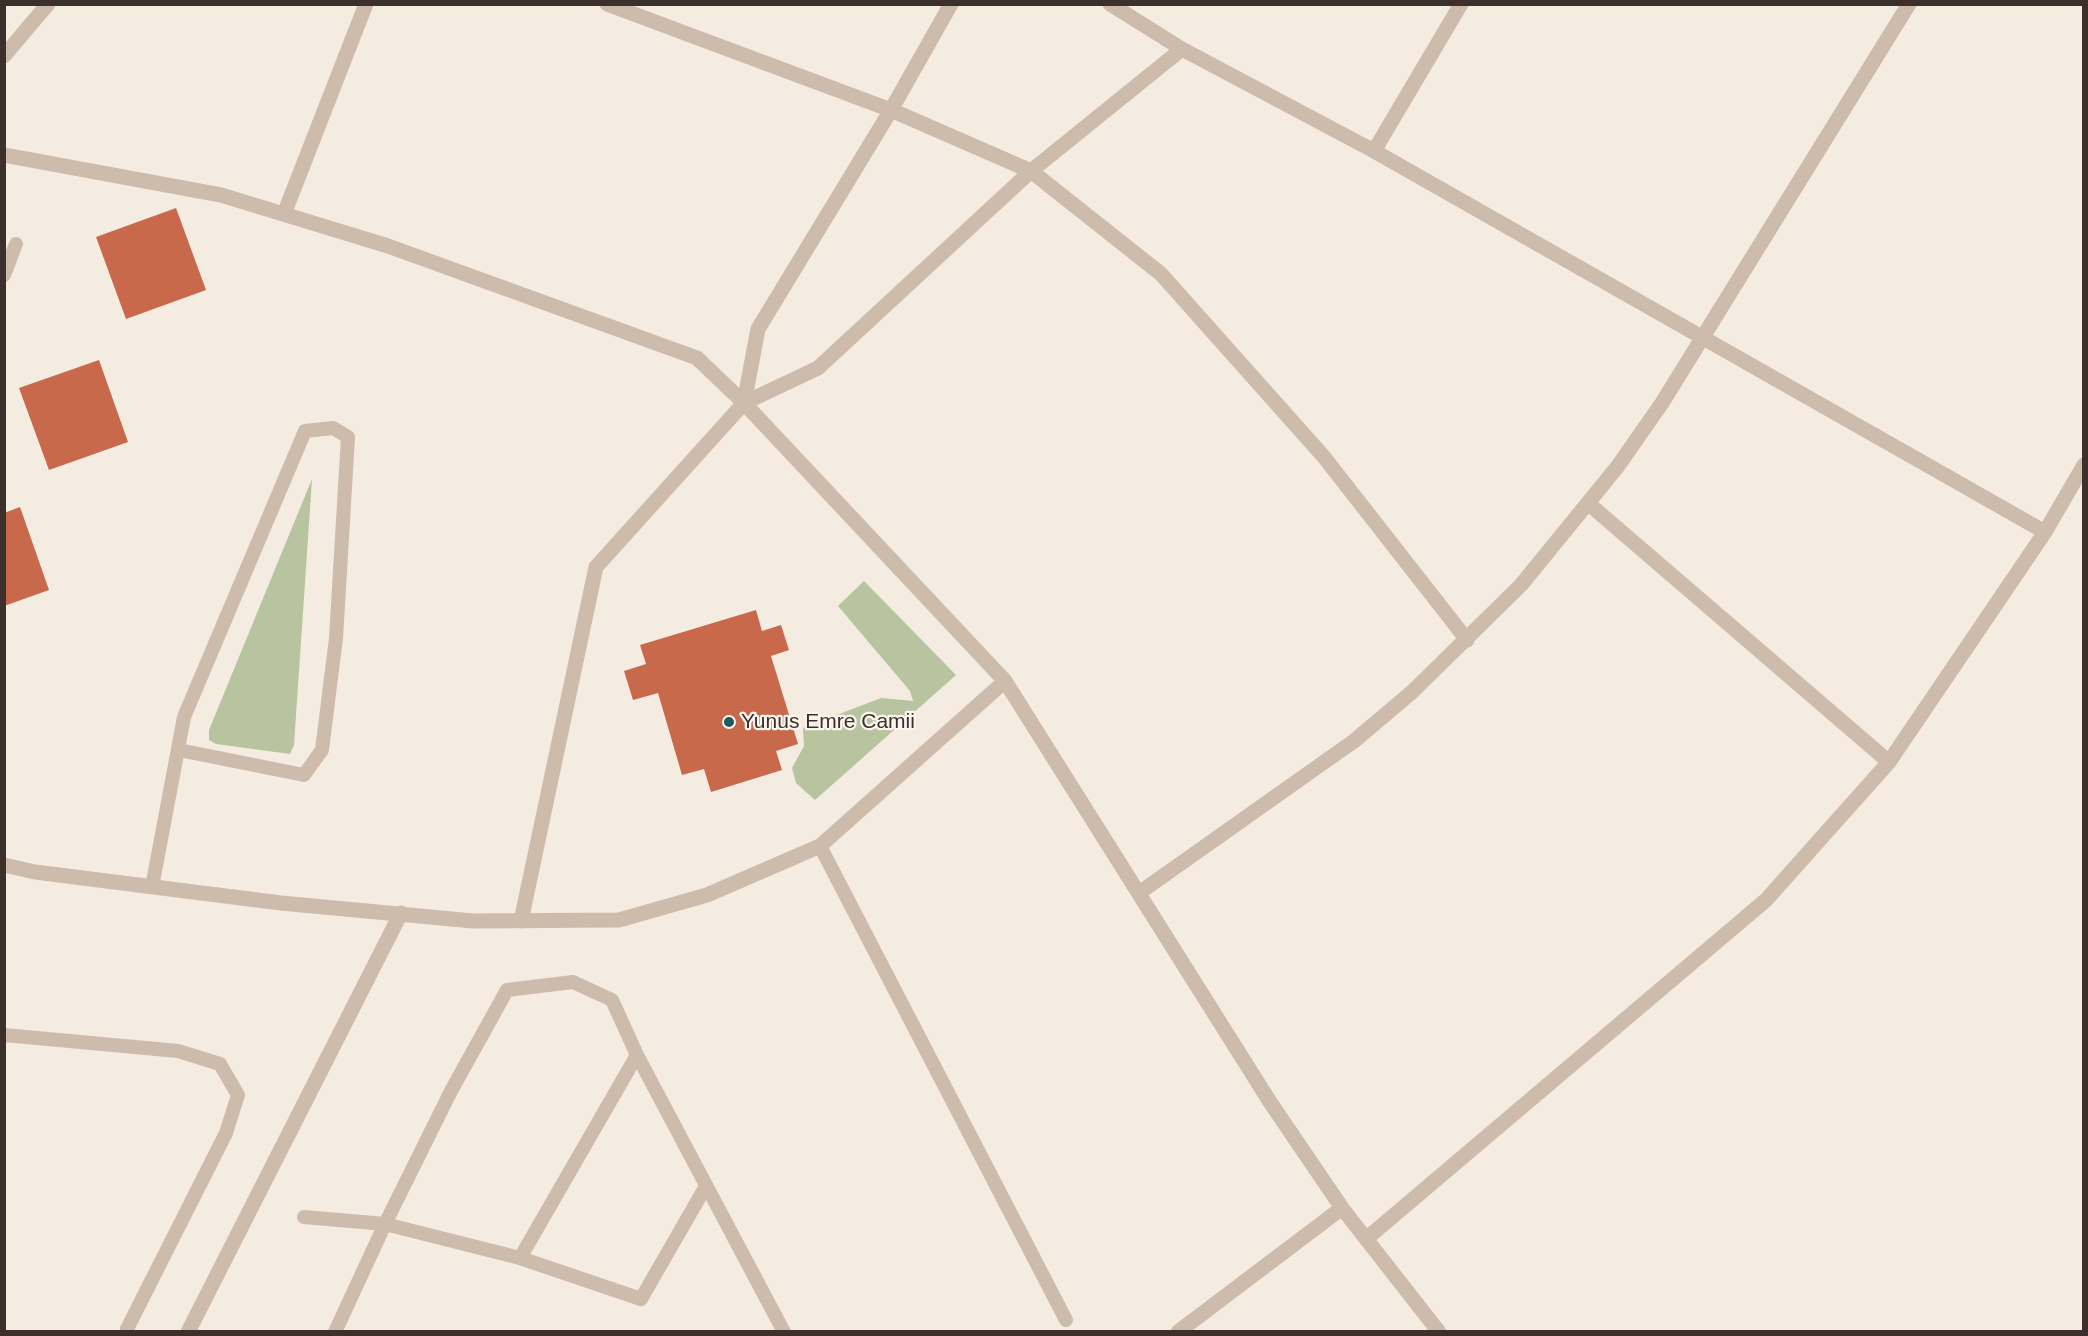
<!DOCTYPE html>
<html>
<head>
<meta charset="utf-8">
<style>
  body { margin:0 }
  #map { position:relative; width:2088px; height:1336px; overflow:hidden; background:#f4ebe1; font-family:Arial,sans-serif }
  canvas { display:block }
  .frame { position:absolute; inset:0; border:6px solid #3b302b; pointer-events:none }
</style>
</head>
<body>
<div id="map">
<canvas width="2088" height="1336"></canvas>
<div class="frame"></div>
</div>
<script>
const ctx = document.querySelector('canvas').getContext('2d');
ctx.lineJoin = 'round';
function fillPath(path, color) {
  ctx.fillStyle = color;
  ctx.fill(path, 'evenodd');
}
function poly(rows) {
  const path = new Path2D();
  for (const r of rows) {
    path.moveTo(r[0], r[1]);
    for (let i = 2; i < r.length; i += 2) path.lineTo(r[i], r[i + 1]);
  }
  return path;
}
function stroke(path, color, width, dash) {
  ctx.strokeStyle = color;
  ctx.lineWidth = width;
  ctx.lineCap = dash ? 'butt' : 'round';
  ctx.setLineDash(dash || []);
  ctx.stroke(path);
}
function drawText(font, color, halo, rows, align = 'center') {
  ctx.font = font + ' Arial,sans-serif';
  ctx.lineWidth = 4.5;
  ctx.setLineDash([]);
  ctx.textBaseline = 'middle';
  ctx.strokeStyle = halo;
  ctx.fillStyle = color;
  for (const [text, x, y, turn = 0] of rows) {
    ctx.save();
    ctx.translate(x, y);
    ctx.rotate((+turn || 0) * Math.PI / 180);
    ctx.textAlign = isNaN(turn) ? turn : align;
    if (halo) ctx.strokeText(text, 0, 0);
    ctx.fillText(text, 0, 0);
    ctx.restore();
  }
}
const green = poly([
  [312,479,294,745,290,754,216,744,209,740,209,730],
  [864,581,956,675,815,800,796,783,792,768,804,746,803,728,881,698,913,701,910,691,838,606]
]);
const building = poly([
  [176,208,206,290,126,319,96,237],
  [99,360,128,442,49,470,19,388],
  [20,507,49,590,4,606,4,513],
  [756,610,762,631,781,625,789,650,771,656,798,744,776,751,782,770,711,792,704,769,682,775,658,693,633,700,624,671,646,664,640,645]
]);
const lane = poly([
  [4,275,16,244],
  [820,846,1066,1320],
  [152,887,184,717,305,431,333,428,348,437,336,638,322,750,304,775,179,750],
  [4,1035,178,1051,220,1064,238,1095,226,1133,127,1329],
  [304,1217,385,1224,520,1258,641,1299,706,1186],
  [520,1258,637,1055],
  [335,1332,385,1224,451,1091,507,990,573,982,612,1000,637,1055,784,1332]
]);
const street = poly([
  [607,4,891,110,1031,171,1161,274,1324,457,1467,640],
  [1110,4,1182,49,1374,151,2045,532],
  [4,56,48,4],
  [1374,151,1461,4],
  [4,155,221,195,388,246,697,358,744,403,1005,681,1270,1102,1342,1208,1439,1332],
  [284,214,366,4],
  [744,403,758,329,891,110,951,4],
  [1589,504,1889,762],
  [4,865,35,872,281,903,473,921,619,920,707,895,820,846,1005,681],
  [1139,893,1354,741,1412,692,1521,585,1618,466,1662,403,1909,4],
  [521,921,596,567,744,403,818,368,1031,171,1182,49],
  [1366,1239,1766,900,1889,762,2045,532,2084,465],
  [188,1332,401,913],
  [1178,1332,1342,1208]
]);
const markers = [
  [729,722,6,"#1f5a5e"]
];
const poiNames = [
  ["Yunus Emre Camii",741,722]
];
fillPath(green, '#b8c4a0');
fillPath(building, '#c8694b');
stroke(lane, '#cdbbac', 14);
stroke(street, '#cdbbac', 15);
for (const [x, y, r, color] of markers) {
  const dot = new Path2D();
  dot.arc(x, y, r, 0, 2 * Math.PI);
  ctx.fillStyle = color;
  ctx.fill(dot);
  stroke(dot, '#fbf5ee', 2);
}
drawText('21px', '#3b302b', '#fbf5ee', poiNames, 'left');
</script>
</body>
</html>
